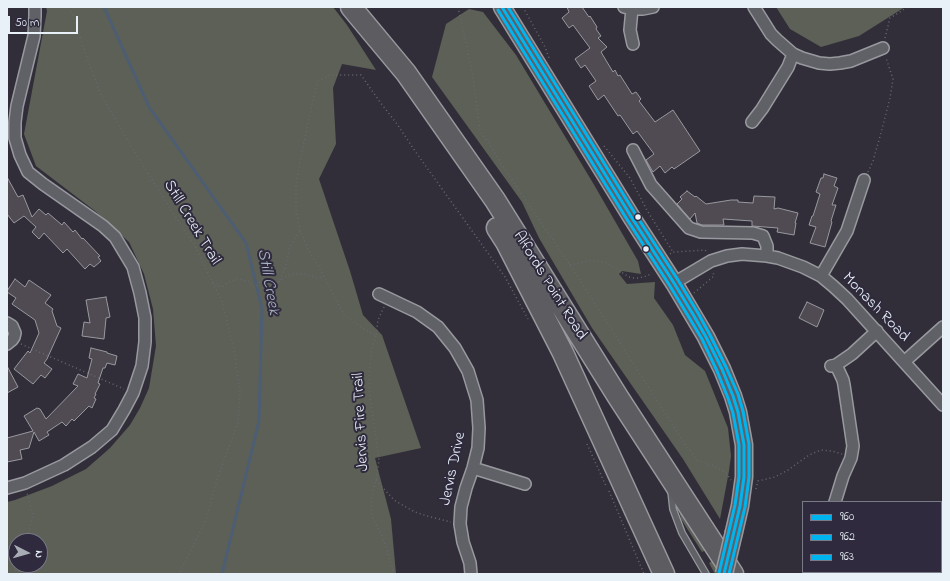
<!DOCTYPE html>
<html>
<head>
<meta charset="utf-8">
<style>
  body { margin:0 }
  #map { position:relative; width:950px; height:581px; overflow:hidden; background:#312e39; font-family:"Indie Flower",sans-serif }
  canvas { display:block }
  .frame { position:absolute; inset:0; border:8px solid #e8f1f8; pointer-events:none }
  .legend { position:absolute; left:802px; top:501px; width:140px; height:72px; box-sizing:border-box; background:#2f2a3d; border:1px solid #797a88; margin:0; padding:5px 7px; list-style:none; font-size:12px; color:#e8f1f8 }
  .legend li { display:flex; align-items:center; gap:8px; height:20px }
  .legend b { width:20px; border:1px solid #797a88 }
  .north { position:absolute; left:8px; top:533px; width:40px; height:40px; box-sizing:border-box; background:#2f2a3d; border:1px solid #797a88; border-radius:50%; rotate:96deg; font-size:11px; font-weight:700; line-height:16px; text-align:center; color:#e8f1f8 }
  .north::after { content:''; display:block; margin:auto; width:14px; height:18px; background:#a8adb5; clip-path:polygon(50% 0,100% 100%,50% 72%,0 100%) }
  .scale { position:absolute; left:8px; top:16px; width:70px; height:18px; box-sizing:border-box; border:2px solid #e8f1f8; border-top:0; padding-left:5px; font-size:12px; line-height:14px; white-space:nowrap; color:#e8f1f8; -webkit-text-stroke:3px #2f2a3d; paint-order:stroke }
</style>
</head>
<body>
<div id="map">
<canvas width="950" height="581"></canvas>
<div class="frame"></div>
<ul class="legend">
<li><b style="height:5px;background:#00b5ef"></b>960</li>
<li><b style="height:5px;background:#00b5ef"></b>962</li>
<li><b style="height:5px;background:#00b5ef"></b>963</li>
</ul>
<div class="north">N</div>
<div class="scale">50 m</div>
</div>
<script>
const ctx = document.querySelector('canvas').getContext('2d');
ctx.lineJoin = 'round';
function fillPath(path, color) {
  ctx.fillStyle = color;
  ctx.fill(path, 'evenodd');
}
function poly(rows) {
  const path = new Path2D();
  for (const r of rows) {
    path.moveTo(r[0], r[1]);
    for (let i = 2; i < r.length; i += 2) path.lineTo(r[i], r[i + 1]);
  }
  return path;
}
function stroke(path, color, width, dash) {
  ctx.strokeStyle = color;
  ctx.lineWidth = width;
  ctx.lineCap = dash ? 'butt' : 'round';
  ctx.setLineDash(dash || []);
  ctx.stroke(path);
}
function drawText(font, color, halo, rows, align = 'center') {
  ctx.font = font + ' "Indie Flower",sans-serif';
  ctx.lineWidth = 4;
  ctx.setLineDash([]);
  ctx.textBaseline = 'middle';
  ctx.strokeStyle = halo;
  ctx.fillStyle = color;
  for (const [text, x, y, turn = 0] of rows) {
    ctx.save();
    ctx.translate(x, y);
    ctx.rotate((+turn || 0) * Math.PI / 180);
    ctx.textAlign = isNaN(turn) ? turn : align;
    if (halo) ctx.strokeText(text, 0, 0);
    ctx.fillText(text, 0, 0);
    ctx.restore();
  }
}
const green = poly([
  [46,7,333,7,347,25,376,70,342,64,333,88,336,144,319,179,350,271,363,315,382,335,421,448,375,458,391,519,396,574,7,574,7,502,15,500,52,486,86,469,110,448,130,425,140,408,149,388,156,346,153,309,144,274,129,242,95,211,36,166,24,134,47,11],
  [16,541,40,541,40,565,16,565],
  [776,7,905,7,859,36,821,47,790,29],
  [469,9,483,12,516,55,593,183,638,261,641,274,622,271,619,274,627,284,655,282,654,298,673,325,685,355,705,371,728,428,731,456,729,471,720,519,683,459,592,328,539,238,522,202,432,77,446,24],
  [679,510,688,516,725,574,715,574,709,563,712,561,706,550,702,552,681,519]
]);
const stream = poly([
  [104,7,149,107,246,243,262,309,259,421,222,574]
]);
const building = poly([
  [567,7,582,7,589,17,590,16,597,27,596,29,601,36,598,38,607,47,601,52,613,72,615,70,618,76,620,75,632,94,636,92,641,99,639,101,655,122,673,110,700,151,674,169,672,167,665,173,660,166,653,172,646,160,654,154,637,131,633,134,620,115,618,116,604,95,598,100,589,86,596,81,585,65,581,68,575,59,590,48,573,25,569,28,562,18,569,12,567,7],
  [824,174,837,178,834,186,838,188,832,205,836,205,831,221,832,222,825,247,810,243,816,227,809,225,812,216,813,216,820,194,816,192,821,178,823,178,824,174],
  [7,177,18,197,23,195,32,217,39,209,46,215,48,213,62,225,64,222,73,232,75,230,82,239,83,238,100,256,98,257,101,261,94,267,90,264,85,269,67,249,63,253,44,233,39,239,32,232,36,227,24,216,14,223,7,214,7,177],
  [687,191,695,197,696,196,706,204,731,200,738,200,738,202,753,203,754,196,775,197,774,209,778,208,798,213,795,223,796,223,794,235,777,232,778,228,752,226,752,221,723,219,724,225,702,225,697,223,695,213,690,219,677,204,682,199,680,197,687,191],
  [15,279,25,287,29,280,51,295,45,303,53,309,52,311,57,326,61,328,47,359,44,363,52,369,45,378,41,375,33,384,14,369,28,351,30,353,39,333,35,320,12,304,16,298,7,292,7,291,15,279],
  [106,297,110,317,106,318,104,339,82,336,84,322,90,323,86,300,106,297],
  [807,302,824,310,817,327,799,318,807,302],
  [91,348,107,352,107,353,117,356,115,365,107,363,105,368,103,368,98,383,100,384,95,394,96,394,94,398,96,399,92,408,89,406,74,421,72,419,66,426,62,422,47,432,49,435,39,441,34,432,29,448,20,450,22,459,7,462,7,438,33,431,24,416,37,408,40,409,46,419,78,386,73,384,78,374,87,378,92,359,89,358,91,348],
  [7,366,18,387,7,393,7,366]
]);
const path = poly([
  [70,7,86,55,101,95,134,151,173,213,194,244,222,302,234,350,240,392,238,423,218,476,206,520,179,574],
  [458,7,472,71,480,130,510,177,570,265,685,444,697,460,714,466,726,473,731,480],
  [523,7,545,47,549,58],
  [885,38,890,18,908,7],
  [604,146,630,178,648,212,673,252],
  [868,172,873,161,881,133,890,98,893,79,886,58],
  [670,254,673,252,705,250,706,251],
  [570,265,592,260,607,263,629,277,633,278,638,278,647,276,652,273],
  [212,282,221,287,224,286,228,282,238,279,250,282,253,287,256,287,262,280,265,281,269,283,279,282,286,266,290,246,300,231],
  [279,282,286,276,293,274,305,274,317,278,324,277],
  [694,293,714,276,713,272],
  [384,307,378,320,376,336,361,327,344,315,319,267,308,250,300,230,296,210,296,186,302,151,314,96,318,81,330,75,361,75,380,102,397,124,415,151,505,277,528,319],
  [376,336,372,348,369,375,369,389,379,460,376,480,371,499,372,516,383,538,393,570,393,574],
  [21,344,124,389],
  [587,444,606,486],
  [376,480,394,500,404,506,415,512,427,516,451,522],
  [756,489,758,481,775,477,788,470,809,455,821,450,832,451,842,454],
  [609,491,644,574],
  [26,541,33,515,27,493],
  [13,574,18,565]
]);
const lane = poly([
  [671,491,673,509,682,533,706,574]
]);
const street = poly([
  [624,7,632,9,643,9,653,7],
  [754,7,771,34,777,40,793,54,802,58,819,63,830,64,840,63,851,61,883,48],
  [632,9,630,30,633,44],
  [752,122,762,109,788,67,793,54],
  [633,150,651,185,689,228,701,232,753,233,763,236,767,246,767,256],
  [821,276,847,231,864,180],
  [674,283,711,261,727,256,742,254,767,256,778,258,803,267,821,276,833,286,847,299,943,405],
  [379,294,417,312,438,327,455,348,468,371,477,400,479,428,478,448,473,468,466,488,461,507,460,524,463,542,470,563,471,574],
  [7,323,12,326,15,333,14,337,12,340,7,344],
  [904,362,943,327],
  [831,366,836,365,852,354,877,331],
  [473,468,525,484],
  [7,488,25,483,64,465,92,447,112,430,124,410,133,393,142,366,145,342,145,318,140,293,133,267,115,237,103,226,43,184,28,172,20,155,15,138,15,122,17,106,34,36,35,16,35,7],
  [835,502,843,476,851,458,853,446,844,385,843,380,836,365],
  [941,566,943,559],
  [815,574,816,572]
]);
const secondary = poly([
  [502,7,632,218,674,283,706,337,722,369,733,396,738,412,744,445,744,477,740,506,734,532]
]);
const highway = poly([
  [351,7,406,73,495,200,618,397,733,574],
  [497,228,506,242,563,353,664,574]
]);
const secondaryBridge = poly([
  [724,574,734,532]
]);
const bus1 = poly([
  [502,7,632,218,674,283,694,316,706,337,722,369,733,396,738,412,744,445,744,477,740,506,724,574]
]);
const bus2 = poly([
  [498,10,628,221,670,286,690,319,702,339,717,371,728,398,733,413,739,445,739,477,735,505,719,573]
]);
const bus3 = poly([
  [508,7,636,215,678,280,698,313,710,335,726,367,738,394,743,411,749,444,749,477,745,507,729,574]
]);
const markers = [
  [638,217,3.5,"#e8f1f8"],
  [646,249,3.5,"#e8f1f8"]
];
const streetNames = [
  ["Still Creek Trail",191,223,59],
  ["Alfords Point Road",549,286,58],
  ["Monash Road",875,308,46],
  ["Jervis Fire Trail",362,422,-93],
  ["Jervis Drive",454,469,-78]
];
const waterNames = [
  ["Still Creek",267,282,80]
];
fillPath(green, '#5c6056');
stroke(stream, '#4c5d74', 3);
fillPath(building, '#504a53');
stroke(building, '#98999f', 1);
stroke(lane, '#98999f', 8);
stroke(street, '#98999f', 14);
stroke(secondary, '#98999f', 19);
stroke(highway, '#98999f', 23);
stroke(path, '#68686f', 1.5, [1, 3]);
stroke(lane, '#606067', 5.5);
stroke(street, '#606067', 11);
stroke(secondary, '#606067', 16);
stroke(highway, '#5d5c60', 20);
stroke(secondaryBridge, '#98999f', 19, []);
stroke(secondaryBridge, '#606067', 16);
stroke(bus1, '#00b5ef', 3);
stroke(bus2, '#00b5ef', 3);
stroke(bus3, '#00b5ef', 3);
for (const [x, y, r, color] of markers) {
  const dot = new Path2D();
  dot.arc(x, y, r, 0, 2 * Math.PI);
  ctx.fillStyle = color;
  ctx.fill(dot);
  stroke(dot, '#2f2a3d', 1.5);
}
drawText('16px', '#e8f1f8', '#2f2a3d', streetNames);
drawText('italic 17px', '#abb8c6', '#2f2a3d', waterNames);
</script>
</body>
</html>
